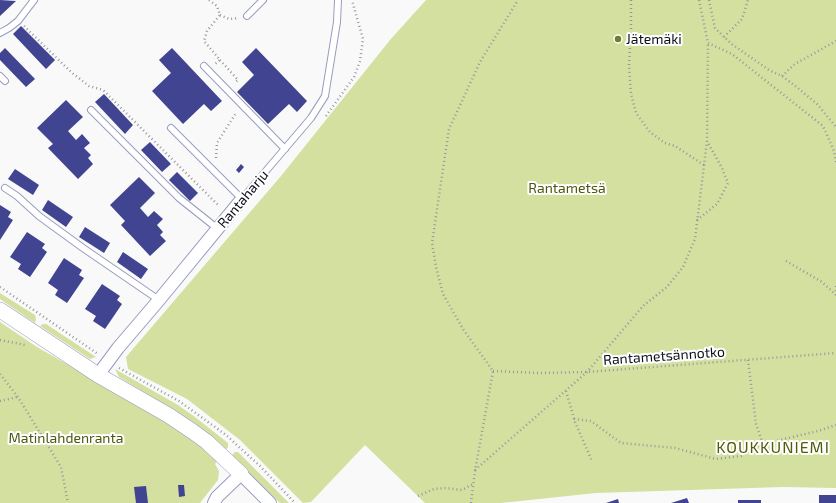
<!DOCTYPE html>
<html>
<head>
<meta charset="utf-8">
<style>
  body { margin:0 }
  canvas { display:block; background:#f9f9f9 }
</style>
</head>
<body>
<canvas width="836" height="503"></canvas>
<script>
const ctx = document.querySelector('canvas').getContext('2d');
ctx.lineJoin = 'round';
function fillPath(path, color) {
  ctx.fillStyle = color;
  ctx.fill(path, 'evenodd');
}
function poly(rows) {
  const path = new Path2D();
  for (const r of rows) {
    path.moveTo(r[0], r[1]);
    for (let i = 2; i < r.length; i += 2) path.lineTo(r[i], r[i + 1]);
  }
  return path;
}
function stroke(path, color, width, dash) {
  ctx.strokeStyle = color;
  ctx.lineWidth = width;
  ctx.lineCap = dash ? 'butt' : 'round';
  ctx.setLineDash(dash || []);
  ctx.stroke(path);
}
function drawText(font, color, halo, rows, align = 'center') {
  ctx.font = font + ' "Exo 2",sans-serif';
  ctx.lineWidth = 4;
  ctx.setLineDash([]);
  ctx.textBaseline = 'middle';
  ctx.strokeStyle = halo;
  ctx.fillStyle = color;
  for (const [text, x, y, turn = 0] of rows) {
    ctx.save();
    ctx.translate(x, y);
    ctx.rotate((+turn || 0) * Math.PI / 180);
    ctx.textAlign = isNaN(turn) ? turn : align;
    if (halo) ctx.strokeText(text, 0, 0);
    ctx.fillText(text, 0, 0);
    ctx.restore();
  }
}
const green = poly([
  [426,0,836,0,836,488,783,487,596,493,501,503,425,503,365,445,311,502,303,503,240,440,187,399,128,369,126,357,281,176,390,40],
  [0,293,35,315,36,319,35,323,0,299],
  [0,322,37,347,166,421,194,439,218,460,215,464,219,471,218,480,200,503,0,503],
  [43,324,46,324,96,357,90,359,40,326],
  [115,369,178,405,195,417,228,443,228,448,225,449,167,406,124,380,119,377],
  [235,452,238,452,289,503,280,503,232,455]
]);
const building = poly([
  [0,0,16,1,0,16],
  [21,26,55,60,46,69,13,34],
  [5,48,35,79,26,87,0,60,0,53],
  [172,48,222,101,211,111,204,104,183,124,152,91,171,73,159,60],
  [256,48,307,101,297,112,289,104,268,124,237,92,254,75,242,62],
  [104,94,133,125,125,134,95,102],
  [66,100,83,117,68,131,76,140,82,134,90,143,84,148,91,155,88,158,93,164,78,179,48,148,53,144,37,128],
  [150,142,171,164,162,172,141,150],
  [241,164,244,167,239,173,236,170],
  [15,169,39,185,33,195,8,179],
  [177,172,198,193,190,201,169,180],
  [139,177,155,193,140,208,148,217,154,211,163,219,157,225,163,232,160,235,166,241,150,256,121,225,125,221,110,205],
  [48,200,73,217,66,227,42,210],
  [0,205,11,212,8,217,13,220,0,240],
  [85,227,110,243,104,253,79,237],
  [27,232,45,244,42,248,47,252,30,277,18,269,21,264,10,257],
  [123,252,148,269,141,279,117,262],
  [64,258,82,270,79,275,84,278,67,303,55,295,58,290,48,283],
  [102,284,120,296,117,300,122,304,105,329,93,321,96,316,85,309],
  [178,485,184,485,185,496,179,497],
  [146,486,148,503,136,503,134,487],
  [819,495,836,495,836,503,819,503],
  [687,498,689,503,671,503],
  [618,499,619,503,606,503],
  [738,500,761,500,761,503,738,503]
]);
const path = poly([
  [209,0,217,6,220,15,207,31,204,41,220,60,215,64],
  [631,0,631,29,629,65,631,94,636,113,650,132,665,143,675,146,704,165],
  [699,0,708,43,732,54,823,126,834,151,836,162],
  [709,0,715,28,724,37,733,45,769,70,782,76,794,85,817,104,836,127],
  [220,15,229,19,239,18],
  [24,26,71,72,89,86,103,90,219,206],
  [724,37,742,19,748,0],
  [220,60,238,80,234,83],
  [782,76,795,64,836,41],
  [326,116,354,77,360,61,363,39,355,11,352,0],
  [216,158,217,143,236,113],
  [697,220,717,204,728,183,722,168,707,141],
  [786,261,822,282,836,295],
  [0,287,98,354],
  [836,295,836,285],
  [0,340,25,345],
  [748,360,756,424,763,444],
  [119,368,179,401,226,435,260,466,295,503],
  [493,371,540,373,587,372,836,353],
  [0,374,18,397,61,467,68,503],
  [566,391,575,422,592,461],
  [0,401,18,397],
  [574,419,591,421,621,443,675,448,716,459,741,456,763,444,818,431,836,425],
  [475,470,587,372,643,306,667,287,683,267,695,239,707,141,708,43],
  [418,496,434,489,446,488,462,490,473,484],
  [471,503,475,471,493,371,463,329,443,294,436,267,432,243,449,129,480,62,518,0]
]);
const service = poly([
  [247,16,263,0],
  [0,33,9,28,18,21,34,0],
  [204,66,285,149],
  [0,76,5,81],
  [91,110,179,198,218,229],
  [171,128,242,199,311,118,325,96,337,22,338,0],
  [5,188,17,196,39,216,83,248,159,300]
]);
const minor = poly([
  [98,375,118,348,159,300,242,199],
  [214,503,217,497,241,474,270,503]
]);
const tertiary = poly([
  [0,310,98,375,168,415,192,431,207,442,241,474]
]);
const markers = [
  [618,39,4,"#707d2a"]
];
const poiNames = [
  ["Jätemäki",626,39]
];
const parkNames = [
  ["Rantametsä",567,188],
  ["Matinlahdenranta",66,438]
];
const streetNames = [
  ["Rantaharju",243,199,-50],
  ["Rantametsännotko",664,356,-4]
];
const quarterNames = [
  ["KOUKKUNIEMI",773,448]
];
fillPath(green, '#d3e0a0');
fillPath(building, '#414491');
stroke(service, '#989dbf', 8);
stroke(minor, '#989dbf', 14);
stroke(tertiary, '#989dbf', 16);
stroke(path, '#97989d', 2.5, [1, 3]);
stroke(service, '#fff', 6);
stroke(minor, '#fff', 12);
stroke(tertiary, '#fff', 15);
for (const [x, y, r, color] of markers) {
  const dot = new Path2D();
  dot.arc(x, y, r, 0, 2 * Math.PI);
  ctx.fillStyle = color;
  ctx.fill(dot);
  stroke(dot, '#fff', 1.5);
}
drawText('14px', '#0d0e1a', '#fff', poiNames, 'left');
drawText('14px', '#4d570d', '#fff', parkNames);
drawText('14px', '#0d0e1a', '#fff', streetNames);
ctx.letterSpacing = '1px';
drawText('16px', '#525d0a', '#fff', quarterNames);
ctx.letterSpacing = '0px';
</script>
</body>
</html>
